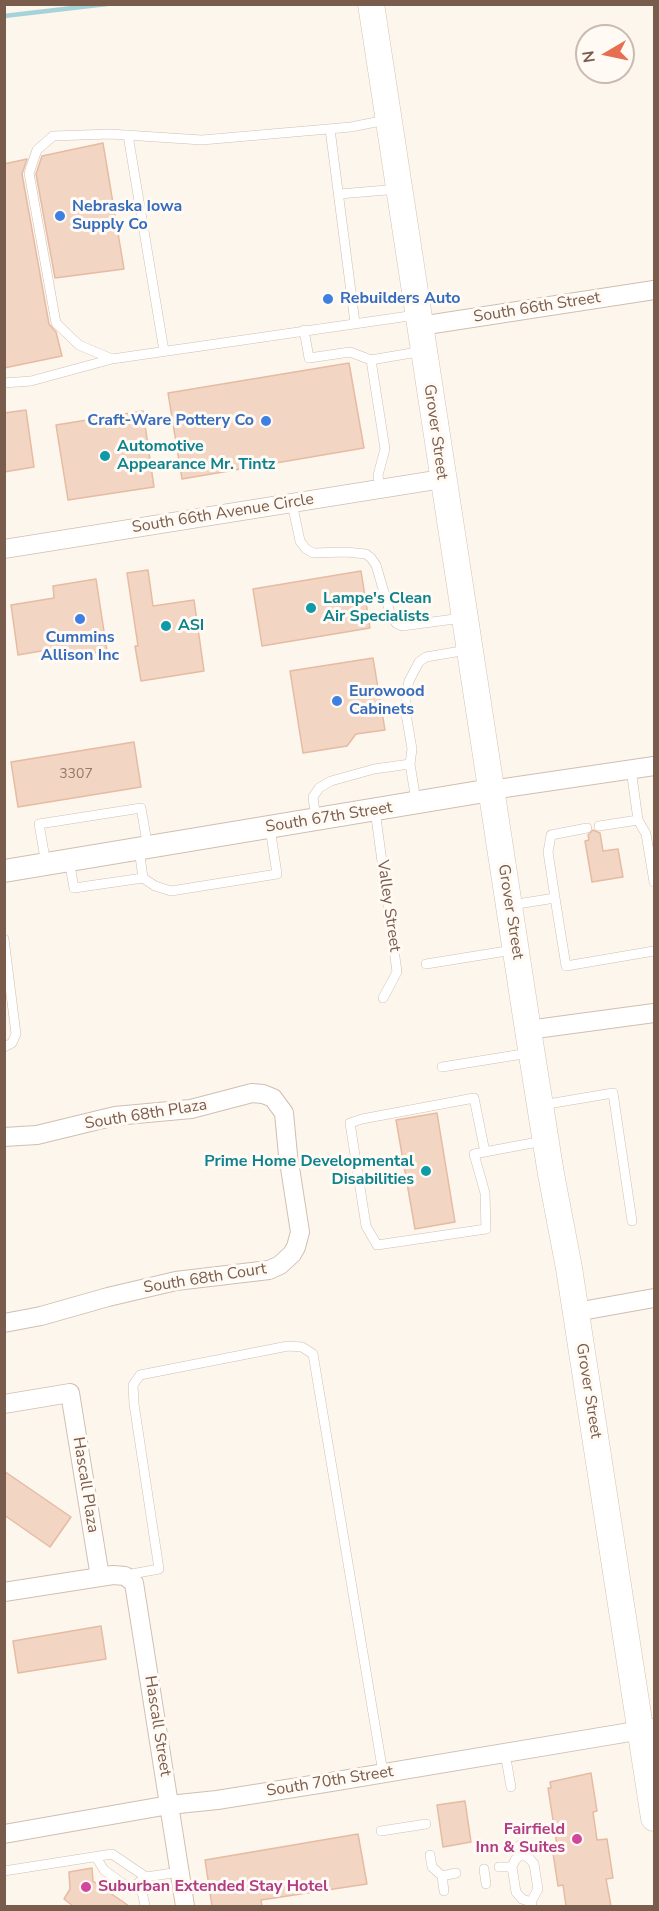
<!DOCTYPE html>
<html>
<head>
<meta charset="utf-8">
<style>
  body { margin:0 }
  #map { position:relative; width:659px; height:1911px; overflow:hidden; background:#fdf6ec; font-family:"Nunito Sans",sans-serif }
  canvas { display:block }
  .frame { position:absolute; inset:0; border:6px solid #7a5c4d; pointer-events:none }
  .north { position:absolute; left:575px; top:24px; width:60px; height:60px; box-sizing:border-box; background:#fffaf3; border:2px solid #cabbb1; border-radius:50%; rotate:261deg; font-size:16px; font-weight:700; line-height:24px; text-align:center; color:#7a5c4d }
  .north::after { content:''; display:block; margin:auto; width:21px; height:27px; background:#e76f51; clip-path:polygon(50% 0,100% 100%,50% 72%,0 100%) }
</style>
</head>
<body>
<div id="map">
<canvas width="659" height="1911"></canvas>
<div class="frame"></div>
<div class="north">N</div>
</div>
<script>
const ctx = document.querySelector('canvas').getContext('2d');
ctx.lineJoin = 'round';
function poly(rows) {
  const path = new Path2D();
  for (const r of rows) {
    path.moveTo(r[0], r[1]);
    for (let i = 2; i < r.length; i += 2) path.lineTo(r[i], r[i + 1]);
  }
  return path;
}
function stroke(path, color, width, dash) {
  ctx.strokeStyle = color;
  ctx.lineWidth = width;
  ctx.lineCap = dash ? 'butt' : 'round';
  ctx.setLineDash(dash || []);
  ctx.stroke(path);
}
function fillPath(path, color) {
  ctx.fillStyle = color;
  ctx.fill(path, 'evenodd');
}
function drawText(font, color, halo, rows, align = 'center') {
  ctx.font = font + ' "Nunito Sans",sans-serif';
  ctx.lineWidth = 6;
  ctx.setLineDash([]);
  ctx.textBaseline = 'middle';
  ctx.strokeStyle = halo;
  ctx.fillStyle = color;
  for (const [text, x, y, turn = 0] of rows) {
    ctx.save();
    ctx.translate(x, y);
    ctx.rotate((+turn || 0) * Math.PI / 180);
    ctx.textAlign = isNaN(turn) ? turn : align;
    if (halo) ctx.strokeText(text, 0, 0);
    ctx.fillText(text, 0, 0);
    ctx.restore();
  }
}
const stream = poly([
  [4,16,107,4]
]);
const building = poly([
  [103,143,124,269,55,278,36,174,42,156,103,143],
  [27,159,22,174,49,324,56,332,62,356,4,368,4,164,27,159],
  [349,363,364,448,182,479,168,393,349,363],
  [26,410,34,467,4,472,4,413,26,410],
  [143,411,154,487,68,500,56,425,143,411],
  [148,570,153,606,194,600,204,671,141,681,135,646,138,646,127,573,148,570],
  [361,571,370,628,262,646,253,589,361,571],
  [96,579,107,651,49,660,47,650,18,655,11,605,54,598,53,586,96,579],
  [373,658,385,730,356,734,347,746,303,753,290,671,373,658],
  [134,742,141,787,18,807,11,762,134,742],
  [593,830,600,833,603,851,618,849,623,877,592,882,585,841,589,840,588,835,593,830],
  [437,1113,455,1222,415,1229,396,1120,437,1113],
  [4,1471,71,1517,50,1547,4,1515,4,1471],
  [101,1626,106,1659,18,1673,13,1641,101,1626],
  [591,1773,597,1811,593,1812,597,1840,607,1839,613,1878,606,1879,611,1906,566,1906,563,1885,558,1886,552,1847,557,1846,548,1788,551,1788,550,1782,591,1773],
  [465,1801,471,1842,443,1847,437,1805,465,1801],
  [358,1834,367,1884,261,1900,262,1906,212,1906,205,1860,358,1834],
  [92,1868,93,1881,129,1906,73,1906,64,1899,70,1889,69,1872,92,1868]
]);
const service = poly([
  [386,120,351,127,202,140,110,134,53,136,37,150,29,173,56,323,79,345,112,359,416,315],
  [330,129,355,323],
  [128,135,164,351],
  [339,194,399,189],
  [304,330,309,358,350,352,371,360],
  [4,383,31,381,112,359],
  [380,489,378,475,385,449,371,360,423,351],
  [292,503,300,541,306,549,313,553,346,552,366,554,371,558,376,565,391,616,396,623,402,626,462,618],
  [416,801,410,764,412,749,406,714,406,695,409,681,419,662,426,657,467,650],
  [375,810,397,972,383,998],
  [316,820,313,797,319,788,331,781,374,769,410,764],
  [638,820,646,834,654,882],
  [599,826,638,820,631,769],
  [69,860,74,888,143,878,139,849],
  [46,864,39,824,141,808,148,848],
  [143,878,155,886,171,891,277,874,270,828],
  [555,898,566,966,654,951],
  [511,905,555,898,548,852,551,835,587,828],
  [4,939,16,1034,12,1043,4,1047],
  [426,964,513,950],
  [442,1067,529,1053],
  [542,1105,613,1093,632,1221],
  [485,1152,474,1098,362,1119,350,1123,366,1226,377,1245,486,1229,485,1193,474,1154,543,1141],
  [126,1575,159,1569,134,1404,133,1385,140,1375,288,1346,302,1347,313,1354,383,1773],
  [505,1753,511,1787],
  [381,1831,426,1824],
  [520,1845,522,1854,515,1860,512,1867,516,1892,522,1899,531,1902,532,1906],
  [522,1854,529,1858,534,1864,538,1889,531,1902],
  [430,1855,432,1867,442,1876,456,1873],
  [96,1857,104,1870,130,1889,146,1877],
  [499,1867,512,1867],
  [484,1869,486,1884],
  [4,1871,112,1854,146,1877,179,1872],
  [442,1876,444,1891],
  [140,1882,145,1906]
]);
const minor = poly([
  [420,326,654,290],
  [4,549,442,479],
  [491,790,654,766],
  [528,1030,654,1013],
  [4,1137,37,1135,115,1116,191,1109,252,1093,263,1094,273,1098,284,1113,288,1155,300,1232,296,1247,292,1254,280,1265,269,1270,176,1281,108,1297,41,1316,4,1323],
  [576,1312,654,1298],
  [4,1404,70,1393,100,1577],
  [4,1592,113,1575,125,1576,134,1583,185,1906],
  [4,1834,169,1805,217,1800,331,1782,654,1728]
]);
const tertiary = poly([
  [4,871,491,790]
]);
const secondary = poly([
  [371,4,528,1030,551,1174,569,1268,654,1818]
]);
const markers = [
  [60,216,6,"#3f7fe0"],
  [328,299,6,"#3f7fe0"],
  [266,421,6,"#3f7fe0"],
  [105,456,6,"#0f9aa8"],
  [311,608,6,"#0f9aa8"],
  [80,619,6,"#3f7fe0"],
  [166,626,6,"#0f9aa8"],
  [337,701,6,"#3f7fe0"],
  [426,1171,6,"#0f9aa8"],
  [577,1839,6,"#d1479c"],
  [86,1887,6,"#d1479c"]
];
const numberNames = [
  ["3307",76,775]
];
const shopNames = [
  ["Nebraska Iowa",72,207],
  ["Supply Co",72,225],
  ["Rebuilders Auto",340,299],
  ["Craft-Ware Pottery Co",254,421,"right"],
  ["Cummins",80,638,"center"],
  ["Allison Inc",80,656,"center"],
  ["Eurowood",349,692],
  ["Cabinets",349,710]
];
const streetNames = [
  ["South 66th Street",537,308,-9],
  ["Grover Street",435,432,82],
  ["South 66th Avenue Circle",223,514,-9],
  ["South 67th Street",329,818,-9],
  ["Valley Street",388,906,82],
  ["Grover Street",510,912,81],
  ["South 68th Plaza",146,1115,-9],
  ["South 68th Court",205,1279,-9],
  ["Grover Street",588,1391,81],
  ["Hascall Plaza",85,1485,81],
  ["Hascall Street",157,1726,81],
  ["South 70th Street",330,1782,-9]
];
const cultureNames = [
  ["Automotive",117,447],
  ["Appearance Mr. Tintz",117,465],
  ["Lampe's Clean",323,599],
  ["Air Specialists",323,617],
  ["ASI",178,626],
  ["Prime Home Developmental",414,1162,"right"],
  ["Disabilities",414,1180,"right"]
];
const hotelNames = [
  ["Fairfield",565,1830],
  ["Inn & Suites",565,1848],
  ["Suburban Extended Stay Hotel",98,1887,"left"]
];
stroke(stream, '#a5d3da', 4.5);
fillPath(building, '#f3d5c3');
stroke(building, '#e6bba3', 1.5);
stroke(service, '#d1beb0', 10);
stroke(minor, '#d1beb0', 20);
stroke(tertiary, '#d1beb0', 24);
stroke(secondary, '#d6c0b0', 27);
stroke(service, '#fff', 9);
stroke(minor, '#fff', 18);
stroke(tertiary, '#fff', 22);
stroke(secondary, '#fff', 26);
for (const [x, y, r, color] of markers) {
  const dot = new Path2D();
  dot.arc(x, y, r, 0, 2 * Math.PI);
  ctx.fillStyle = color;
  ctx.fill(dot);
  stroke(dot, '#fffaf3', 2);
}
drawText('14px', '#987a6a', null, numberNames);
drawText('bold 16px', '#366cbe', '#fffaf3', shopNames, 'left');
drawText('16px', '#7a5c4d', '#fffaf3', streetNames);
drawText('bold 16px', '#0d838f', '#fffaf3', cultureNames, 'left');
drawText('bold 16px', '#b23c85', '#fffaf3', hotelNames, 'right');
</script>
</body>
</html>
